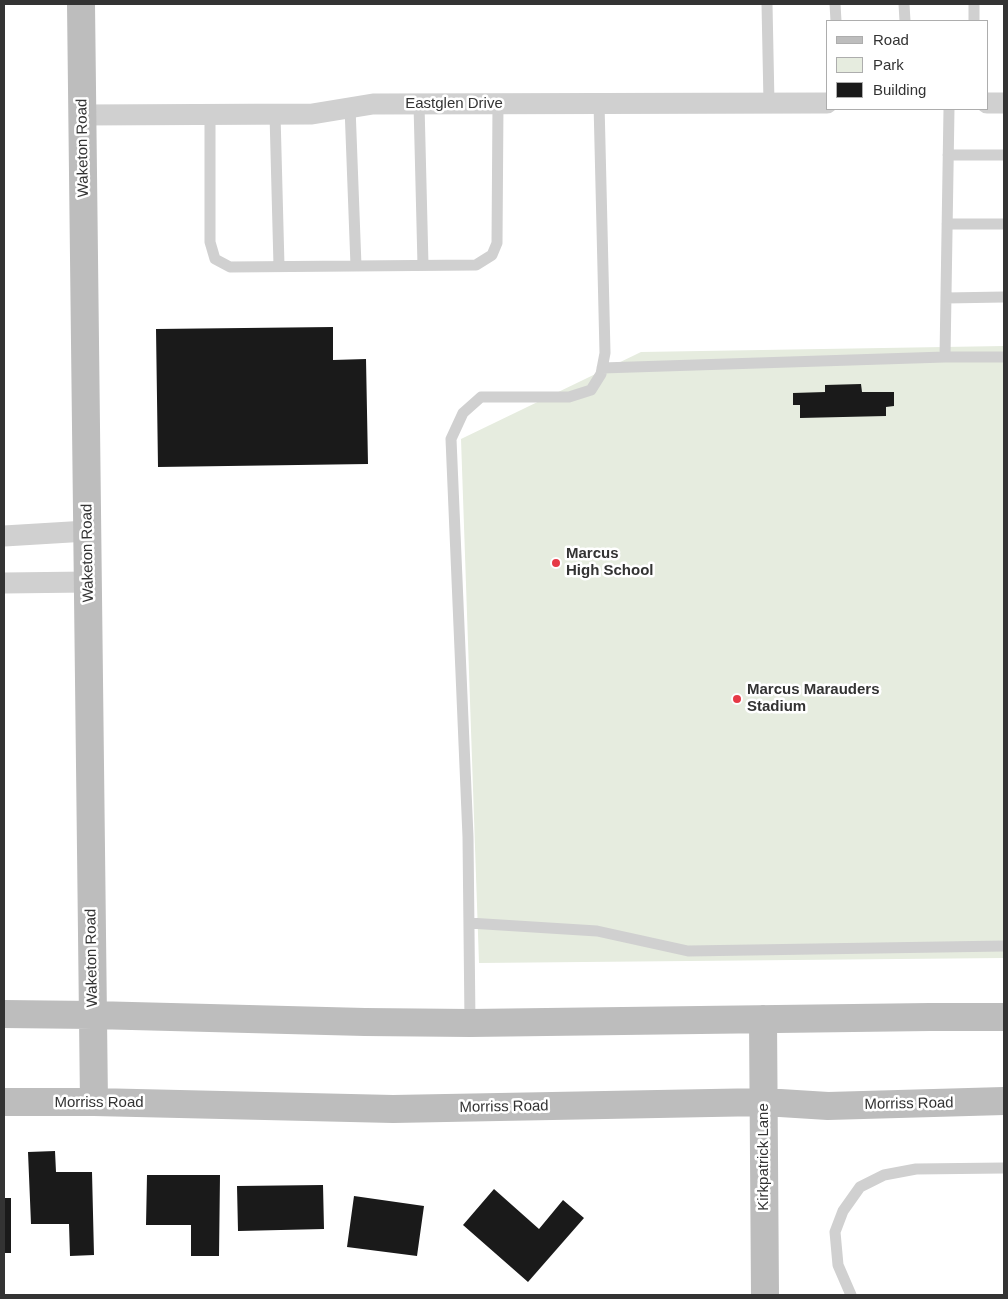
<!DOCTYPE html>
<html>
<head>
<meta charset="utf-8">
<style>
  body { margin:0 }
  #map { position:relative; width:1008px; height:1299px; overflow:hidden; background:#fff; font-family:Arial,sans-serif }
  canvas { display:block }
  .frame { position:absolute; inset:0; border:5px solid #333; pointer-events:none }
  .legend { position:absolute; left:826px; top:20px; width:162px; height:90px; box-sizing:border-box; background:#fff; border:1px solid #adadad; margin:0; padding:6px 9px; list-style:none; font-size:15px; color:#333 }
  .legend li { display:flex; align-items:center; gap:10px; height:25px }
  .legend b { width:25px; border:1px solid #adadad }
</style>
</head>
<body>
<div id="map">
<canvas width="1008" height="1299"></canvas>
<div class="frame"></div>
<ul class="legend">
<li><b style="height:6px;background:#bdbdbd"></b>Road</li>
<li><b style="height:14px;background:#e6ecdf"></b>Park</li>
<li><b style="height:14px;background:#1a1a1a"></b>Building</li>
</ul>
</div>
<script>
const ctx = document.querySelector('canvas').getContext('2d');
ctx.lineJoin = 'round';
function fillPath(path, color) {
  ctx.fillStyle = color;
  ctx.fill(path, 'evenodd');
}
function poly(rows) {
  const path = new Path2D();
  for (const r of rows) {
    path.moveTo(r[0], r[1]);
    for (let i = 2; i < r.length; i += 2) path.lineTo(r[i], r[i + 1]);
  }
  return path;
}
function stroke(path, color, width, dash) {
  ctx.strokeStyle = color;
  ctx.lineWidth = width;
  ctx.lineCap = dash ? 'butt' : 'round';
  ctx.setLineDash(dash || []);
  ctx.stroke(path);
}
function drawText(font, color, halo, rows, align = 'center') {
  ctx.font = font + ' Arial,sans-serif';
  ctx.lineWidth = 5;
  ctx.setLineDash([]);
  ctx.textBaseline = 'middle';
  ctx.strokeStyle = halo;
  ctx.fillStyle = color;
  for (const [text, x, y, turn = 0] of rows) {
    ctx.save();
    ctx.translate(x, y);
    ctx.rotate((+turn || 0) * Math.PI / 180);
    ctx.textAlign = isNaN(turn) ? turn : align;
    if (halo) ctx.strokeText(text, 0, 0);
    ctx.fillText(text, 0, 0);
    ctx.restore();
  }
}
const green = poly([
  [1004,346,1004,958,479,963,461,439,641,352]
]);
const building = poly([
  [333,327,333,360,366,359,368,464,158,467,156,329],
  [861,384,862,392,894,392,894,406,886,407,886,416,800,418,800,405,793,405,793,393,825,392,825,385],
  [55,1151,56,1172,92,1172,94,1255,70,1256,69,1224,31,1224,28,1152],
  [147,1175,220,1175,219,1256,191,1256,191,1225,146,1225],
  [323,1185,324,1229,238,1231,237,1186],
  [494,1189,539,1229,563,1200,584,1218,528,1282,463,1225],
  [354,1196,424,1206,417,1256,347,1247],
  [4,1198,11,1198,11,1253,4,1253]
]);
const lane = poly([
  [767,4,769,103],
  [835,4,836,21],
  [904,4,905,21],
  [974,4,974,21],
  [419,104,423,265],
  [350,107,356,266],
  [275,114,279,266],
  [210,115,210,242,215,259,230,267,476,265,492,255,497,243,498,104],
  [948,155,1004,155],
  [947,224,1004,224],
  [946,298,1004,297],
  [945,357,1004,357],
  [602,368,945,357,949,109],
  [469,923,597,931,688,951,1004,946],
  [470,1023,468,837,451,439,463,413,481,397,569,397,591,390,601,374,605,353,599,103],
  [851,1295,838,1265,835,1232,843,1211,860,1187,884,1175,916,1169,1004,1168]
]);
const street = poly([
  [987,103,1004,103],
  [82,115,312,114,373,104,827,103],
  [4,536,87,531],
  [4,583,88,582]
]);
const secondary = poly([
  [81,4,94,1102],
  [4,1014,93,1015,365,1022,470,1023,930,1017,1004,1017],
  [763,1019,765,1295],
  [4,1102,94,1102,393,1109,764,1102,828,1106,1004,1101]
]);
const markers = [
  [556,563,5,"#e63946"],
  [737,699,5,"#e63946"]
];
const streetNames = [
  ["Eastglen Drive",454,104],
  ["Waketon Road",83,148,-91],
  ["Waketon Road",88,553,-91],
  ["Waketon Road",92,958,-91],
  ["Morriss Road",99,1103],
  ["Morriss Road",909,1104,-1],
  ["Morriss Road",504,1107,-1],
  ["Kirkpatrick Lane",764,1157,-90]
];
const poiNames = [
  ["Marcus",566,554],
  ["High School",566,571],
  ["Marcus Marauders",747,690],
  ["Stadium",747,707]
];
fillPath(green, '#e6ecdf');
fillPath(building, '#1a1a1a');
stroke(lane, '#d0d0d0', 11);
stroke(street, '#d0d0d0', 21);
stroke(secondary, '#bdbdbd', 28);
for (const [x, y, r, color] of markers) {
  const dot = new Path2D();
  dot.arc(x, y, r, 0, 2 * Math.PI);
  ctx.fillStyle = color;
  ctx.fill(dot);
  stroke(dot, '#fff', 2);
}
drawText('15px', '#333', '#fff', streetNames);
drawText('bold 15px', '#333', '#fff', poiNames, 'left');
</script>
</body>
</html>
